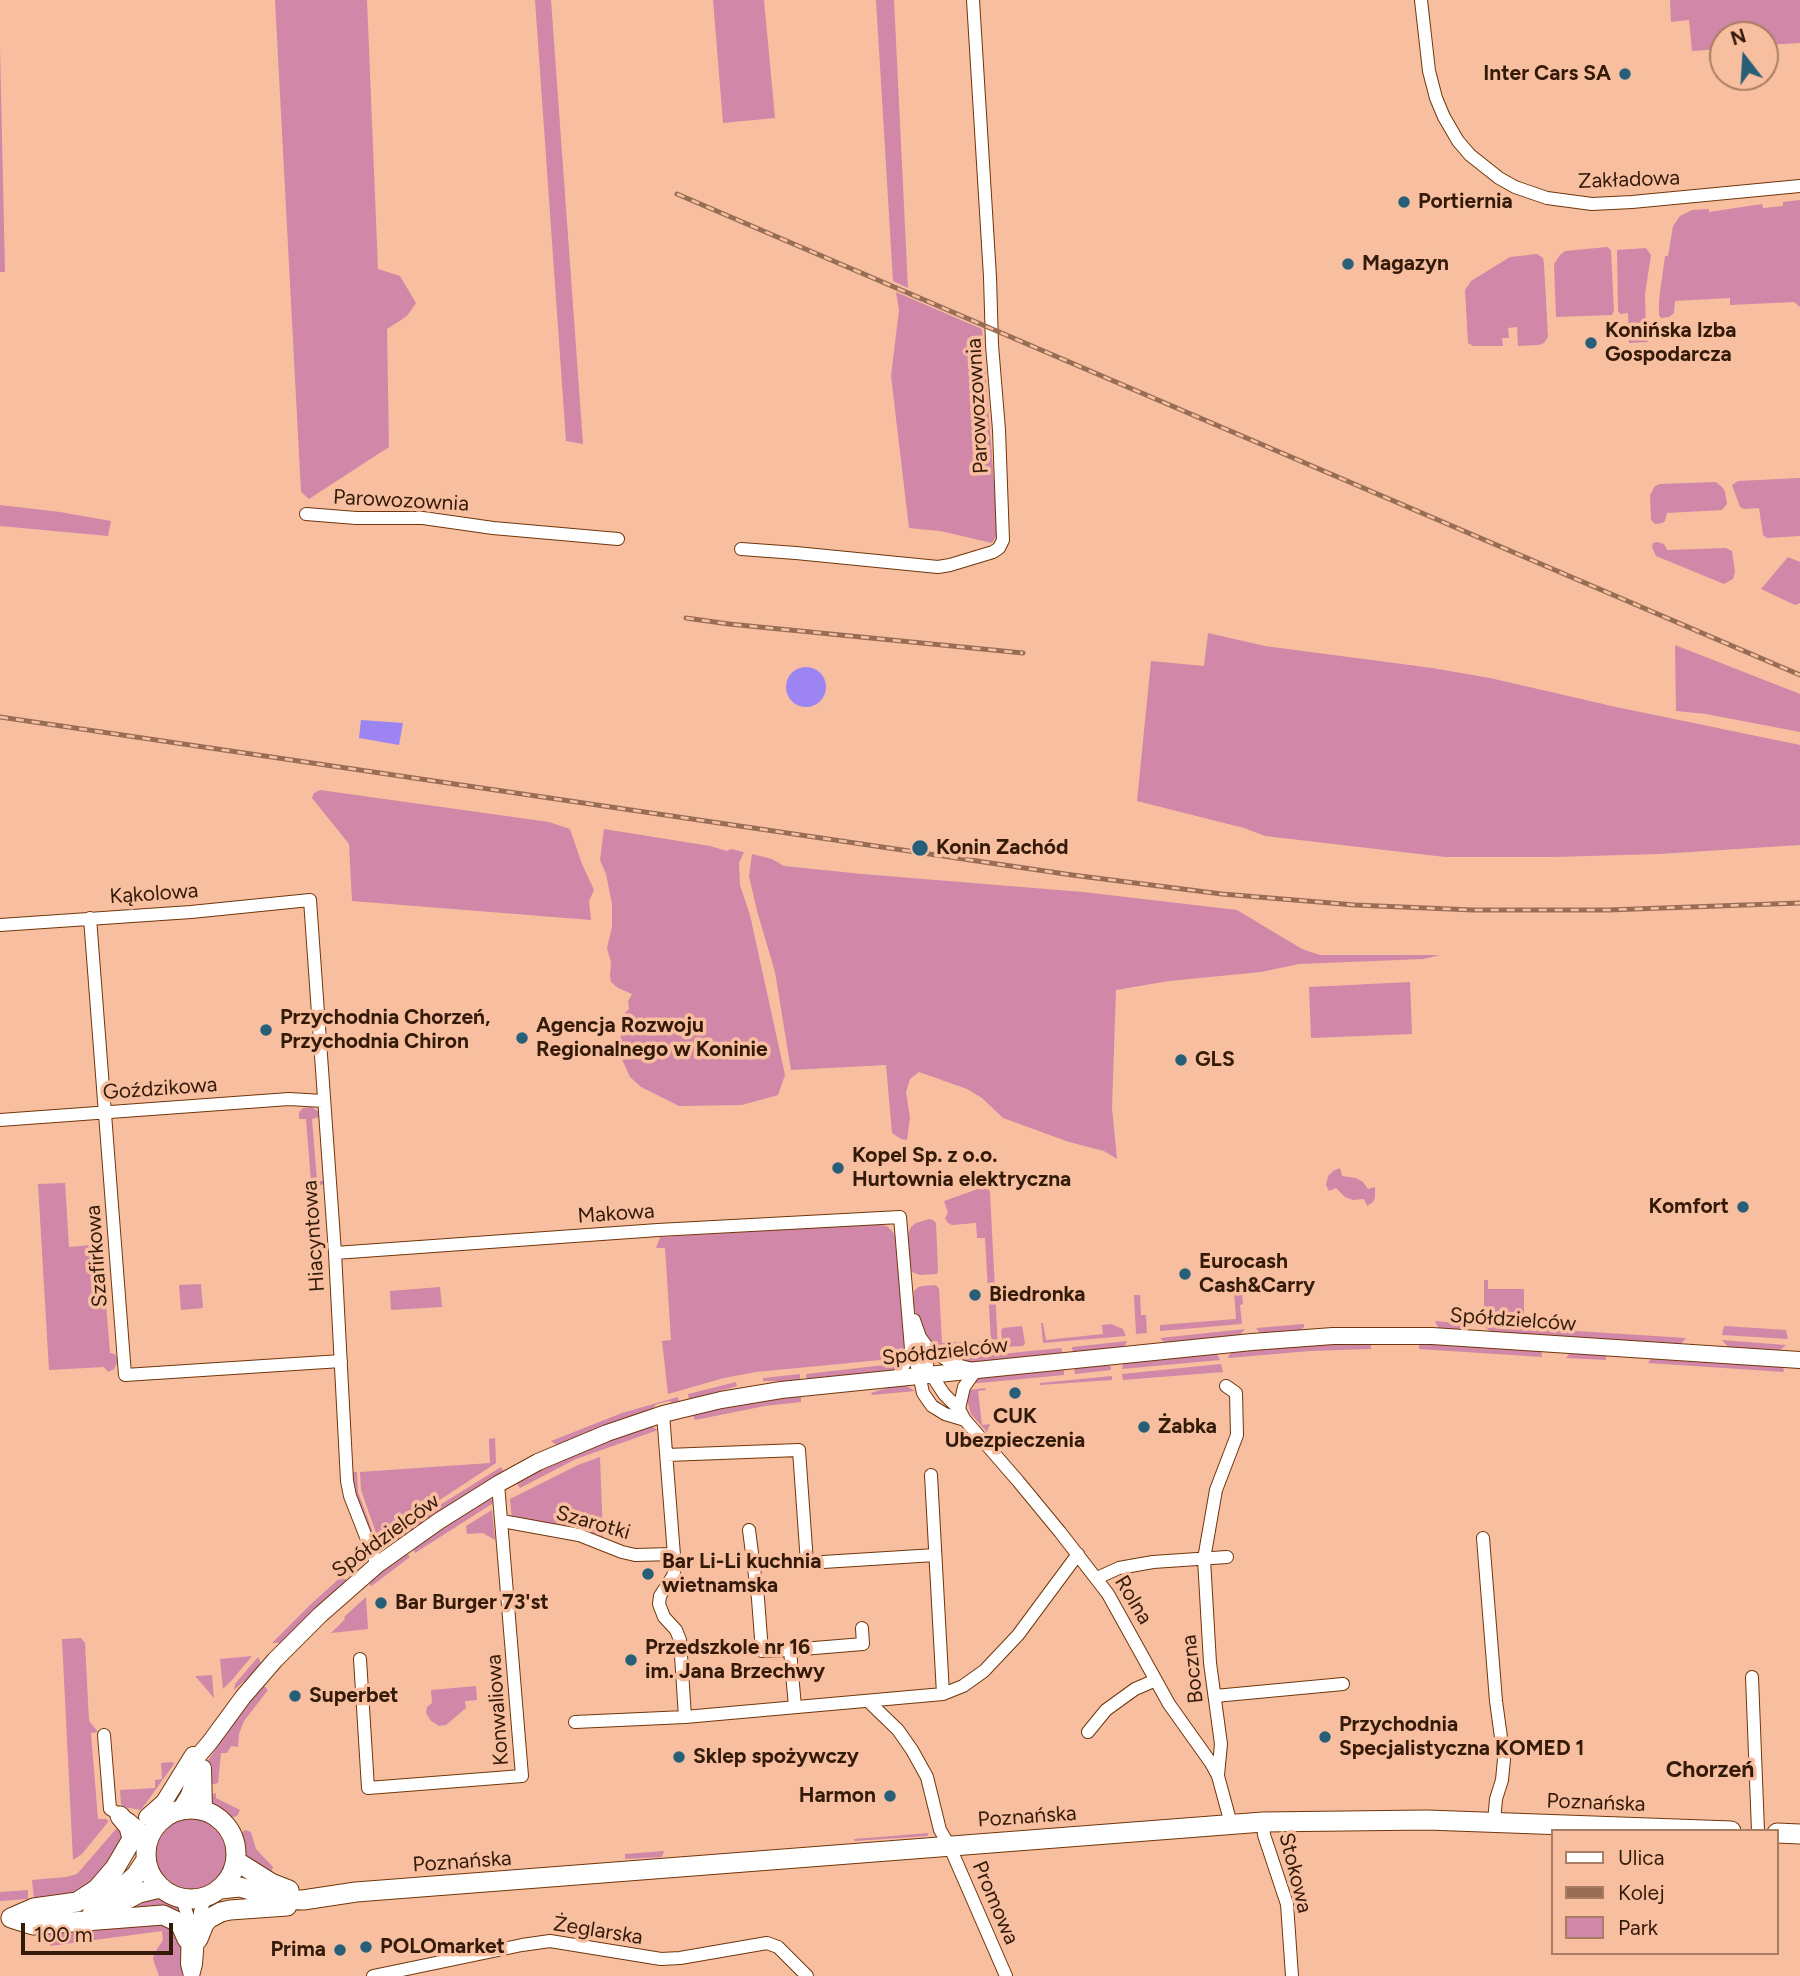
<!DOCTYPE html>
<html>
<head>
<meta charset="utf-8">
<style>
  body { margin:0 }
  #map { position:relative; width:1800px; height:1976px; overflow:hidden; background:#f7bf9f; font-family:Figtree,sans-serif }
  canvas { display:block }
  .legend { position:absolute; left:1551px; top:1829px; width:228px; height:126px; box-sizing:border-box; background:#f7bf9f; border:2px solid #a97d63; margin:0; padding:9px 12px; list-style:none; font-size:21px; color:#331a09 }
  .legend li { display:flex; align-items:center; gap:14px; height:35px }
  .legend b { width:35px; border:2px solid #a97d63 }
  .north { position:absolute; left:1709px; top:21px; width:70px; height:70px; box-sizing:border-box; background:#f7bf9f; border:2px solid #a97d63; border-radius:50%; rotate:343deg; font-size:19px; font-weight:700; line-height:28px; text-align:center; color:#331a09 }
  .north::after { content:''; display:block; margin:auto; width:24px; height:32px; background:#275f79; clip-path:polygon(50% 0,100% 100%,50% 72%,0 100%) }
  .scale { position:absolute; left:21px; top:1923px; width:152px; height:32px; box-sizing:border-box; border:4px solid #331a09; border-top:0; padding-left:9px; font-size:21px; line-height:24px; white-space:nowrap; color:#331a09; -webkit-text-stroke:5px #f7bf9f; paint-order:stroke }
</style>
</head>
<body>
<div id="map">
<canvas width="1800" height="1976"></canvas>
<ul class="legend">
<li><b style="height:9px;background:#fff"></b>Ulica</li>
<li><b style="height:9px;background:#976e55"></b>Kolej</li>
<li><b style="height:19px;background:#d087a8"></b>Park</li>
</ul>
<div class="north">N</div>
<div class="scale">100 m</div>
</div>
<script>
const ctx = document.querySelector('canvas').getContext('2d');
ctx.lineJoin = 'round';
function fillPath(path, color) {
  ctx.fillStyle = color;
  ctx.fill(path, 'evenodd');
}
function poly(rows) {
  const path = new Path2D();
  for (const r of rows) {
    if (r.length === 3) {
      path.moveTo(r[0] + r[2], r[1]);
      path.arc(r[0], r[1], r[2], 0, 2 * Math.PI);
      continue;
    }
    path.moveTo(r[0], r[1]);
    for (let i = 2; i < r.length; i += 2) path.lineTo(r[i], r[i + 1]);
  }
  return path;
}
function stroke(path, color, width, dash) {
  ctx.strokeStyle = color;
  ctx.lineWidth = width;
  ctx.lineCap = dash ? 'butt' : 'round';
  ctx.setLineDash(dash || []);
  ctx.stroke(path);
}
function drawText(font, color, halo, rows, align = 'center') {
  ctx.font = font + ' Figtree,sans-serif';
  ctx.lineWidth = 7;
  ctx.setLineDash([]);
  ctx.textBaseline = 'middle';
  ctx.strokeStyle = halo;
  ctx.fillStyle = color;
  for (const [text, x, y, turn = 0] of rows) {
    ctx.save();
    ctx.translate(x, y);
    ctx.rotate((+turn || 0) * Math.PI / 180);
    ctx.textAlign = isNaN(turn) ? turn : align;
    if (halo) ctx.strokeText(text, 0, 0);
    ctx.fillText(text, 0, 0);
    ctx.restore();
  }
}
const green = poly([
  [275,0,367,0,378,269,400,276,416,303,407,316,387,329,389,447,309,499,301,492],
  [535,0,551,0,583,444,566,441],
  [713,0,764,0,775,118,723,123],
  [876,0,894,0,908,288,893,281],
  [1670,0,1800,0,1800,43,1765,45,1765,35,1723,35,1723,49,1692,51,1689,20,1671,22],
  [0,48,5,272,0,272],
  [1800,200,1800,307,1794,302,1730,305,1730,298,1675,301,1674,313,1669,317,1661,318,1659,315,1659,300,1665,256,1668,256,1673,226,1680,216,1692,210,1709,209,1709,212,1762,204,1763,208,1783,206,1783,202],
  [1607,247,1611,250,1614,311,1612,315,1556,317,1554,264,1560,255,1565,251],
  [1646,248,1651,255,1645,294,1646,337,1648,342,1629,343,1628,313,1620,314,1618,311,1617,250],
  [1537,254,1543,258,1544,264,1548,337,1544,343,1539,345,1518,346,1517,327,1508,328,1509,338,1502,338,1503,346,1473,346,1468,343,1465,290,1471,281,1510,257],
  [896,292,982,329,998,533,992,543,940,531,909,528,891,376,899,310],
  [1800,478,1800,536,1767,538,1763,535,1759,508,1744,509,1740,507,1732,485,1738,481],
  [1716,482,1723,488,1725,492,1727,504,1722,510,1667,513,1665,521,1662,523,1655,524,1651,520,1650,495,1655,486,1660,484],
  [0,505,60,512,111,521,108,536,0,526],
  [1657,542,1664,544,1667,550,1726,548,1732,551,1735,572,1733,579,1724,584,1656,556,1652,547,1653,543],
  [1788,557,1800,562,1800,603,1795,605,1761,589],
  [1208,633,1265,646,1432,668,1490,678,1616,707,1800,745,1800,845,1659,854,1554,857,1445,857,1265,836,1244,828,1137,801,1151,661,1204,666],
  [1675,645,1800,694,1800,732,1706,714,1676,711],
  [320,790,549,822,570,829,582,864,594,890,589,901,591,920,352,901,349,844,312,798,314,793],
  [604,829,710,846,727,851,731,849,744,852,739,863,740,885,750,915,785,1075,778,1095,742,1105,679,1106,641,1087,630,1077,620,1055,620,1040,625,1013,629,1009,628,1001,632,994,618,988,611,982,610,976,611,962,607,948,612,927,612,904,606,874,600,860],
  [752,854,772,859,784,866,862,874,1083,892,1237,910,1302,949,1320,955,1440,955,1424,959,1299,964,1261,972,1169,981,1116,990,1112,1108,1117,1159,1104,1151,1069,1142,1003,1118,982,1098,967,1089,919,1072,910,1079,906,1092,910,1118,907,1140,901,1139,892,1133,886,1065,791,1070,775,972,757,911,749,876],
  [1410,982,1412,1034,1311,1038,1309,987],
  [312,1107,319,1112,319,1117,312,1119,317,1181,324,1181,324,1184,317,1186,304,1184,304,1183,311,1182,306,1119,299,1119,299,1112,303,1108],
  [1340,1168,1342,1176,1356,1178,1363,1182,1368,1189,1375,1187,1375,1198,1373,1202,1367,1206,1364,1199,1353,1200,1345,1197,1336,1188,1329,1191,1326,1185,1328,1176,1333,1171],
  [65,1183,69,1247,101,1244,110,1353,115,1354,118,1361,114,1369,108,1372,104,1367,49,1370,38,1184],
  [988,1188,990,1192,998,1349,947,1354,929,1342,919,1324,914,1307,914,1291,918,1287,923,1286,935,1285,939,1288,942,1343,991,1341,985,1238,977,1238,976,1223,952,1225,948,1223,945,1218,948,1213,944,1201,978,1189],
  [929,1219,933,1220,936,1223,938,1270,937,1274,920,1275,912,1272,910,1268,908,1234,911,1227,916,1223],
  [877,1224,887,1226,893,1232,897,1240,906,1353,902,1353,901,1358,756,1372,724,1378,668,1394,662,1341,671,1340,665,1248,656,1248,660,1237],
  [1484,1280,1488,1280,1488,1289,1524,1289,1524,1322,1484,1319],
  [201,1284,203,1308,181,1310,179,1285],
  [440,1287,442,1307,391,1310,390,1291],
  [1234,1290,1241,1291,1242,1294,1243,1304,1240,1305,1242,1324,1160,1331,1160,1325,1236,1319],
  [1134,1295,1140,1295,1141,1315,1146,1315,1147,1333,1136,1334],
  [1435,1321,1471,1324,1462,1330,1439,1329],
  [1041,1323,1043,1323,1046,1340,1103,1334,1102,1325,1111,1324,1123,1329,1126,1336,1043,1343],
  [1304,1324,1304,1327,1299,1331,1260,1333,1256,1328],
  [1483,1325,1686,1338,1681,1344,1678,1345,1492,1333],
  [1022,1326,1025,1343,1023,1346,1003,1347,1001,1331,1003,1328],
  [1724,1326,1786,1330,1788,1339,1722,1335],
  [1245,1329,1239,1336,1165,1343,1160,1338],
  [1722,1340,1786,1345,1780,1350,1729,1348],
  [1127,1341,1124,1347,1073,1353,1072,1347],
  [1371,1343,1371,1349,1310,1351,1229,1358,1228,1356,1234,1351,1311,1345],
  [1419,1343,1541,1350,1542,1357,1419,1349],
  [1061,1348,1063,1354,969,1363,951,1359],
  [1571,1352,1606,1355,1606,1360,1566,1358],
  [1213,1353,1217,1354,1220,1360,1122,1369,1123,1364,1126,1362],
  [1652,1357,1783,1366,1784,1372,1648,1363],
  [902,1363,898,1368,892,1371,807,1380,806,1374],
  [1107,1364,1111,1367,1111,1370,1075,1374,1074,1368],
  [1221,1364,1223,1372,1123,1380,1122,1374],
  [1064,1369,1064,1375,969,1384,978,1377],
  [800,1374,800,1381,763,1381,763,1378],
  [1112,1376,1112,1380,1040,1385,1040,1383],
  [736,1382,737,1386,689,1400,688,1394],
  [905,1385,915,1391,872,1395,871,1393,893,1386],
  [985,1388,986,1390,978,1391,982,1425,990,1424,987,1432,971,1414,967,1400,970,1390],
  [801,1395,801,1402,765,1406,695,1420,692,1414],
  [678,1397,679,1402,676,1404,669,1401,657,1404,648,1412,624,1418,557,1445,551,1441,622,1413],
  [651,1426,658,1430,576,1459,520,1488,516,1482,573,1453],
  [495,1438,496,1463,382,1538,377,1536,361,1490,360,1472,490,1463,489,1439],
  [600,1457,603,1538,512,1519,510,1499,578,1465],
  [501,1467,504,1472,445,1509,387,1548,378,1548,419,1518],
  [352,1472,357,1472,358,1492,375,1538,372,1540,354,1492],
  [491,1499,495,1502,415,1553,412,1548,485,1500],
  [492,1510,495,1540,483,1533,467,1534,466,1526],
  [406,1552,410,1557,373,1585,370,1586,369,1580],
  [341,1577,347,1580,316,1608,282,1643,272,1643,311,1604],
  [366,1597,368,1629,331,1633,345,1619,344,1617],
  [81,1638,85,1643,89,1721,98,1732,91,1733,98,1819,107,1819,108,1822,82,1854,73,1860,62,1639],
  [252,1656,232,1680,223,1689,220,1659],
  [258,1657,262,1665,234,1690,235,1684],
  [212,1675,214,1698,195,1676],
  [263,1685,268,1690,244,1721,239,1734,238,1747,231,1746,227,1753,221,1753,218,1783,206,1786,206,1767,209,1759,240,1713],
  [476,1686,477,1700,465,1701,466,1708,446,1725,439,1726,431,1721,426,1713,427,1707,432,1703,431,1690],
  [172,1762,174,1764,141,1810,123,1807,121,1804,120,1790,155,1788,155,1780,162,1779,161,1763],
  [216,1793,216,1798,240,1810,237,1816,226,1819,210,1805,206,1796],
  [191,1854,35],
  [121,1827,126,1832,100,1875,75,1894,34,1899,32,1880,66,1877,77,1874,116,1829],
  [245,1830,251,1832,256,1849,273,1867,269,1878,247,1860,243,1852,239,1838,241,1833],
  [929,1833,927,1836,855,1841,854,1839],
  [664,1851,662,1857,625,1859,625,1854],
  [28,1890,28,1899,0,1901,0,1892],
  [159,1896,176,1902,181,1908,186,1922,131,1913,126,1903],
  [168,1924,183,1944,182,1976,159,1976,153,1959,154,1954,163,1940,162,1931,50,1946,49,1934]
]);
const water = poly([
  [806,687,20],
  [361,720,403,723,399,745,359,738]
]);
const minor = poly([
  [1421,0,1429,71,1436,98,1444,117,1458,141,1470,155,1499,178,1515,187,1547,198,1592,204,1632,202,1800,186],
  [306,514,356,518,423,518,493,528,618,539],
  [741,549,796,553,938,567,950,565,993,552,999,548,1003,540,999,430,992,345,990,277,973,0],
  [90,918,125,1375,341,1361],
  [0,925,191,912,310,900,335,1253,347,1481,350,1496,377,1565],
  [0,1120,289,1099,323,1101],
  [335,1253,658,1230,900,1217,911,1349,918,1369,923,1393,932,1406,945,1414,965,1420],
  [914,1320,920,1337,928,1348,953,1364,976,1370,964,1387,959,1409],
  [928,1348,927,1368,944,1394,959,1409,965,1420,1018,1481,1060,1532,1108,1594,1169,1704,1211,1763,1218,1776,1231,1824],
  [898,1378,911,1349],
  [663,1414,675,1568,673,1576,660,1596,659,1604,664,1617,676,1630,680,1640,685,1717],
  [667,1455,799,1450,807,1563,935,1555],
  [931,1475,943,1694],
  [502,1521,579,1535,622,1552,635,1555,674,1554],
  [749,1530,758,1599,762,1651,790,1650,795,1707],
  [1483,1538,1496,1701,1504,1759,1502,1780,1496,1799,1494,1822],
  [1097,1578,1119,1568,1153,1562,1227,1557],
  [790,1650,863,1644,862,1628],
  [360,1659,368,1788,522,1776,498,1484],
  [1752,1677,1758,1831],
  [1215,1696,1343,1684],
  [868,1701,898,1730,912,1750,927,1777,940,1830,949,1845,1006,1976],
  [575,1722,685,1717,943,1694,963,1686,984,1671,1018,1635,1078,1554],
  [1088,1732,1106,1710,1135,1689,1156,1680],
  [104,1735,110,1809,130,1820,149,1836],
  [1218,1775,1221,1744,1210,1663,1204,1559,1216,1490,1237,1435,1236,1393,1226,1386],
  [1263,1822,1264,1835,1287,1904,1292,1976],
  [182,1899,188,1917,187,1964,190,1976],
  [193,1976,196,1964,200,1912,206,1897],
  [373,1976,522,1945,550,1941,661,1959,680,1958,767,1943,778,1947,807,1976]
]);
const tertiary = poly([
  [203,1768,204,1811],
  [180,1810,189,1795,192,1786,192,1772,198,1756,210,1742,243,1697,275,1660,320,1615,377,1565,439,1521,498,1484,538,1462,607,1433,663,1414,721,1400,781,1390,1252,1342,1333,1336,1432,1336,1800,1360],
  [147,1817,164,1802,193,1755]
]);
const primary = poly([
  [191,1854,45],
  [1777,1833,1800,1834],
  [236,1861,271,1883,289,1890],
  [220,1889,240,1887,279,1899,303,1900,356,1892,1263,1822,1427,1820,1731,1831],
  [98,1901,126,1884,136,1875,146,1860],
  [92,1914,108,1909,139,1893,160,1888],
  [11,1918,33,1925,163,1915,180,1923,187,1939],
  [11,1918,34,1908,77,1902,97,1889,115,1868,132,1839,129,1827,120,1816],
  [198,1939,204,1924,208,1919,221,1912,230,1910,287,1906]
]);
const rail = poly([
  [677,194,1800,675],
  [686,618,729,624,1023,653],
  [0,717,1072,875,1222,894,1355,905,1473,910,1608,910,1800,903]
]);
const markers = [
  [1625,74,7,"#275f79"],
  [1404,202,7,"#275f79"],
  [1348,264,7,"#275f79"],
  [1591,343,7,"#275f79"],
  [920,848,9,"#275f79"],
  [266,1030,7,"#275f79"],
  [522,1038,7,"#275f79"],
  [1181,1060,7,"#275f79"],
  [838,1168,7,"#275f79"],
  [1743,1207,7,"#275f79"],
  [1185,1274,7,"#275f79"],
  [975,1295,7,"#275f79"],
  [1015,1393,7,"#275f79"],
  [1144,1427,7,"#275f79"],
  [648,1574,7,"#275f79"],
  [381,1603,7,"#275f79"],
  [631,1660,7,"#275f79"],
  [295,1696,7,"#275f79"],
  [1325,1737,7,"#275f79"],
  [679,1757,7,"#275f79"],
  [890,1796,7,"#275f79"],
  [366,1947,7,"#275f79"],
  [340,1950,7,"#275f79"]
];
const poiNames = [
  ["Inter Cars SA",1611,74,"right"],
  ["Portiernia",1418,202],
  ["Magazyn",1362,264],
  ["Konińska Izba",1605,331],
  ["Gospodarcza",1605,355],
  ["Konin Zachód",936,848],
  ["Przychodnia Chorzeń,",280,1018],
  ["Przychodnia Chiron",280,1042],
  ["Agencja Rozwoju",536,1026],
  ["Regionalnego w Koninie",536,1050],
  ["GLS",1195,1060],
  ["Kopel Sp. z o.o.",852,1156],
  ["Hurtownia elektryczna",852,1180],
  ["Komfort",1729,1207,"right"],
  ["Eurocash",1199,1262],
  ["Cash&Carry",1199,1286],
  ["Biedronka",989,1295],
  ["CUK",1015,1417,"center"],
  ["Ubezpieczenia",1015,1441,"center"],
  ["Żabka",1158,1427],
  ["Bar Li-Li kuchnia",662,1562],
  ["wietnamska",662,1586],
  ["Bar Burger 73'st",395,1603],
  ["Przedszkole nr 16",645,1648],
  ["im. Jana Brzechwy",645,1672],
  ["Superbet",309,1696],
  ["Przychodnia",1339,1725],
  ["Specjalistyczna KOMED 1",1339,1749],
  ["Sklep spożywczy",693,1757],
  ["Harmon",876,1796,"right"],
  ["POLOmarket",380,1947],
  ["Prima",326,1950,"right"]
];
const streetNames = [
  ["Zakładowa",1629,180,-2],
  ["Parowozownia",978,406,-93],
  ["Parowozownia",401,501,3],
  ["Kąkolowa",154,894,-4],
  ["Goździkowa",160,1089,-4],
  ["Makowa",616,1214,-4],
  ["Hiacyntowa",314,1236,-94],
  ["Szafirkowa",97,1256,-94],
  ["Spółdzielców",1513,1320,4],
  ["Spółdzielców",945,1352,-6],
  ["Szarotki",593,1523,16],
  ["Spółdzielców",386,1536,-36],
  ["Rolna",1133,1600,59],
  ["Boczna",1193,1669,-96],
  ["Konwaliowa",498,1710,-94],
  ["Poznańska",1596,1803,2],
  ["Poznańska",1027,1817,-4],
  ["Poznańska",462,1862,-4],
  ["Stokowa",1295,1873,76],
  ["Promowa",995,1903,67],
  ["Żeglarska",598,1931,9]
];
const neighbourhoodNames = [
  ["Chorzeń",1710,1770]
];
fillPath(green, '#d087a8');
fillPath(water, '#9c85f3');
stroke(minor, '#70360b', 14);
stroke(tertiary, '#70360b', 18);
stroke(primary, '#70360b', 21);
stroke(minor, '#fff', 12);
stroke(tertiary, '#fff', 16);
stroke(primary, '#fff', 19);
stroke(rail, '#976e55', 5);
stroke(rail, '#f7bf9f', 2.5, [8]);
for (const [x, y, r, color] of markers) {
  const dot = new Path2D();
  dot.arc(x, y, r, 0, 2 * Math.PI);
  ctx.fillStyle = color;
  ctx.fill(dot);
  stroke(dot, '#f7bf9f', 2.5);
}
drawText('bold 21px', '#331a09', '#f7bf9f', poiNames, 'left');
drawText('21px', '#331a09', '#f7bf9f', streetNames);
drawText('bold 23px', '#331a09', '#f7bf9f', neighbourhoodNames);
</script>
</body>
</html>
